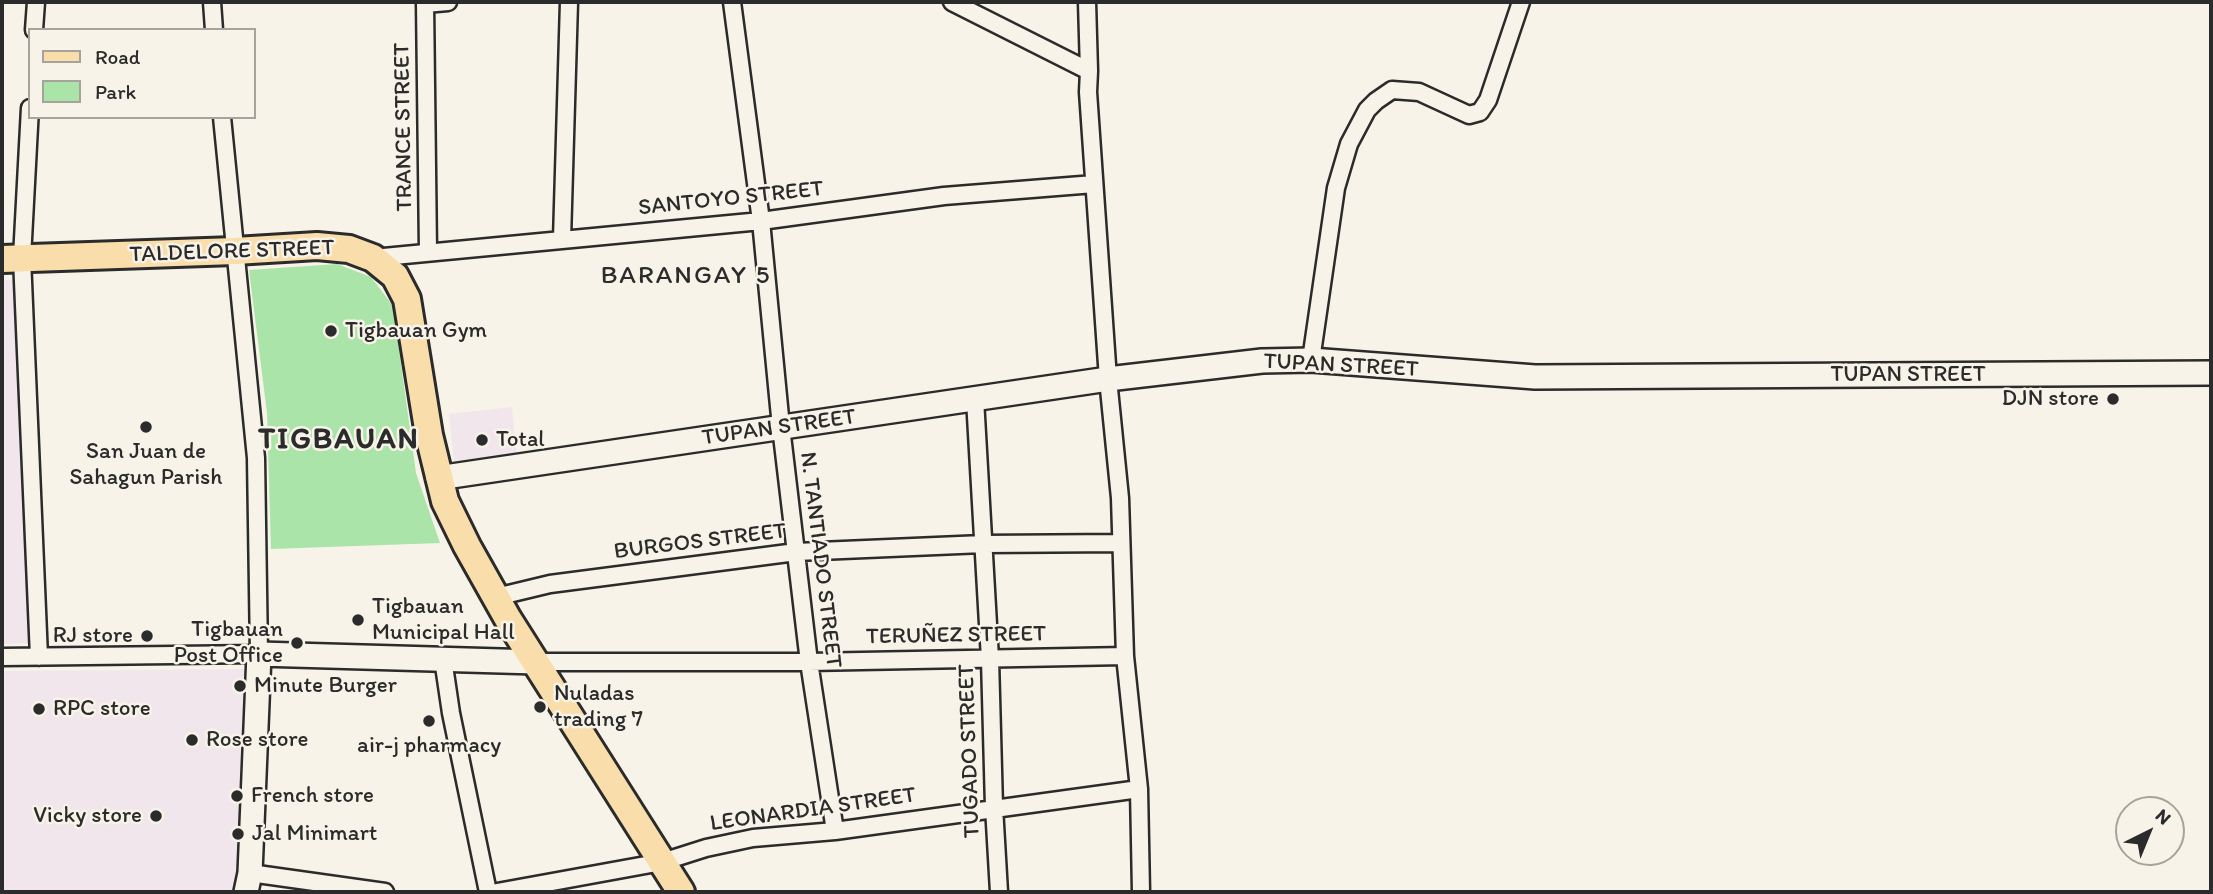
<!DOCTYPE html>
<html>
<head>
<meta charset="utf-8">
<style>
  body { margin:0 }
  #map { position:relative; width:2213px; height:894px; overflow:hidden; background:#f7f3e8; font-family:Itim,sans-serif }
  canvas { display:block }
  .frame { position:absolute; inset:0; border:4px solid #2b2b2b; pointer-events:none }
  .legend { position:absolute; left:28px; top:28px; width:228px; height:91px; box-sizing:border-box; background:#f7f3e8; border:2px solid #a5a39c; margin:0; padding:9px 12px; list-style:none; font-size:21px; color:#2b2b2b }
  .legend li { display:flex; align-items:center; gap:14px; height:35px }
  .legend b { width:35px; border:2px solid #a5a39c }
  .north { position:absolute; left:2115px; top:796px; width:70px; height:70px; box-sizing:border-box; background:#f7f3e8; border:2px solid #a5a39c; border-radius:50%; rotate:43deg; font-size:19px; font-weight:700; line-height:28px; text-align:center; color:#2b2b2b }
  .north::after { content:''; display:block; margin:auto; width:24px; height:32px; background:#2b2b2b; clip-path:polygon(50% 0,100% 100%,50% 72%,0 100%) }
</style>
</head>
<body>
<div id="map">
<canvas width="2213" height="894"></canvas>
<div class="frame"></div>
<ul class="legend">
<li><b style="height:9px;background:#f9deab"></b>Road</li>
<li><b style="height:19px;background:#aae4a8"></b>Park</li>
</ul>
<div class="north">N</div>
</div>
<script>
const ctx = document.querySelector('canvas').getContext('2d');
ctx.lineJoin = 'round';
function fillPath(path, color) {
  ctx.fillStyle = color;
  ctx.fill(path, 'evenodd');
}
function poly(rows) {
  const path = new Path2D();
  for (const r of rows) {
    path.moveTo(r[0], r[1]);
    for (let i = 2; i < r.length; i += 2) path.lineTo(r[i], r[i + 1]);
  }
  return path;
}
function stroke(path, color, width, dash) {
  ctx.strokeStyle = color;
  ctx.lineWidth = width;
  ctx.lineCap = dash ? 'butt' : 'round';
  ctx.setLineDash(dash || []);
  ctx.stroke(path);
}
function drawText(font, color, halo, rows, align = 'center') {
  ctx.font = font + ' Itim,sans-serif';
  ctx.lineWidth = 5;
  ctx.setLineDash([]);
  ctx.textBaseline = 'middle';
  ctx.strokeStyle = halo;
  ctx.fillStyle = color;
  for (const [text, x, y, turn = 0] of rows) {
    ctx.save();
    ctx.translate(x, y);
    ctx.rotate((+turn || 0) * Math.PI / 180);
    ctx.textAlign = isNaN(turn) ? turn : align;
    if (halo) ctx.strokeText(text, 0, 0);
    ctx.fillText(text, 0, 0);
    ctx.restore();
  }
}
const built = poly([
  [2,280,15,280,29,643,2,644],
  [512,407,517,454,454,461,449,414],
  [251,669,238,892,2,892,2,671]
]);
const green = poly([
  [337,264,371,277,393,306,416,473,440,543,271,549,267,413,249,270]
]);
const street = poly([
  [212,2,214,30],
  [425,2,428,252],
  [732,2,761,221,781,427,809,662,835,831],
  [952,2,1089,71],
  [1087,2,1089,71,1088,92,1108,379,1120,498,1125,656,1139,789,1141,892],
  [425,4,448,2],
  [34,30,36,2],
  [30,108,22,258,39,657],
  [562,239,569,2],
  [373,258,761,221,944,196,1094,184],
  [1311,360,1336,188,1349,144,1367,110,1376,101,1392,90,1419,92,1469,115,1480,112,1488,100,1521,2],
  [975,399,990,659,994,807,999,892],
  [496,597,550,584,796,552,983,544,1121,543],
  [2,657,259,654,256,458,222,117],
  [443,659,451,713,488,892],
  [536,662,809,662,1125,656],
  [250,873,385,892],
  [497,892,662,862,706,848,753,838,835,831,1139,789]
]);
const secondary = poly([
  [438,478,1108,379,1262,361,1311,360,1535,377,2211,373],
  [246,892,250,873,259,654,536,662]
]);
const primary = poly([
  [2,259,235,251,317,246,349,249,373,258,395,276,407,299,429,435,445,501,467,546,508,619,681,892]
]);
const markers = [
  [331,331,7,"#2b2b2b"],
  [2113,399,7,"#2b2b2b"],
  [146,427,7,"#2b2b2b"],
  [482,440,7,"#2b2b2b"],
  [358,620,7,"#2b2b2b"],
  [147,636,7,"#2b2b2b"],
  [297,643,7,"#2b2b2b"],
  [240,686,7,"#2b2b2b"],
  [540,707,7,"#2b2b2b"],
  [39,709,7,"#2b2b2b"],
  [429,721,7,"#2b2b2b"],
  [192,740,7,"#2b2b2b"],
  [237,796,7,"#2b2b2b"],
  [156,816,7,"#2b2b2b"],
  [238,834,7,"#2b2b2b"]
];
const streetNames = [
  ["TRANCE STREET",404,127,-91],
  ["SANTOYO STREET",731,199,-6],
  ["TALDELORE STREET",232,252,-2],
  ["TUPAN STREET",1341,366,3],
  ["TUPAN STREET",1908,375],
  ["TUPAN STREET",779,428,-8],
  ["BURGOS STREET",700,542,-7],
  ["N. TANTIADO STREET",820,560,83],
  ["TERUÑEZ STREET",956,636,-1],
  ["TUGADO STREET",970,751,-92],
  ["LEONARDIA STREET",813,810,-8]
];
const poiNames = [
  ["Tigbauan Gym",345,331],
  ["DJN store",2099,399,"right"],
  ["Total",496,440],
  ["San Juan de",146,452,"center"],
  ["Sahagun Parish",146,478,"center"],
  ["Tigbauan",372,607],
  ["Municipal Hall",372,633],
  ["Tigbauan",283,630,"right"],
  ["Post Office",283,656,"right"],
  ["RJ store",133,636,"right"],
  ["Minute Burger",254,686],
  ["Nuladas",554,694],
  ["trading 7",554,720],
  ["RPC store",53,709],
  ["Rose store",206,740],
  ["air-j pharmacy",429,746,"center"],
  ["French store",251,796],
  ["Vicky store",142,816,"right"],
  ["Jal Minimart",252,834]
];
const quarterNames = [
  ["BARANGAY 5",686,276]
];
const districtNames = [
  ["TIGBAUAN",339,440]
];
fillPath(built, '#f1e6eb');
fillPath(green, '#aae4a8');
stroke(street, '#2b2b2b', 21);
stroke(secondary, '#2b2b2b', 28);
stroke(primary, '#2b2b2b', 32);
stroke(street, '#f7f3e8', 16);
stroke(secondary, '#f7f3e8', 23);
stroke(primary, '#f9deab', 26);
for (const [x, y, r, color] of markers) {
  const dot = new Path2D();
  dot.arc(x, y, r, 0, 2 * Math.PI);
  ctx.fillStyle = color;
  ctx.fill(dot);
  stroke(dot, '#f7f3e8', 2.5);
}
drawText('23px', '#2b2b2b', '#f7f3e8', streetNames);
drawText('23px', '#2b2b2b', '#f7f3e8', poiNames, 'left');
ctx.letterSpacing = '2px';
drawText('26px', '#2b2b2b', '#f7f3e8', quarterNames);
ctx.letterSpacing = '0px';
ctx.letterSpacing = '2px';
drawText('bold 30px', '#2b2b2b', '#f7f3e8', districtNames);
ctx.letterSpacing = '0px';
</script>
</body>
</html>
